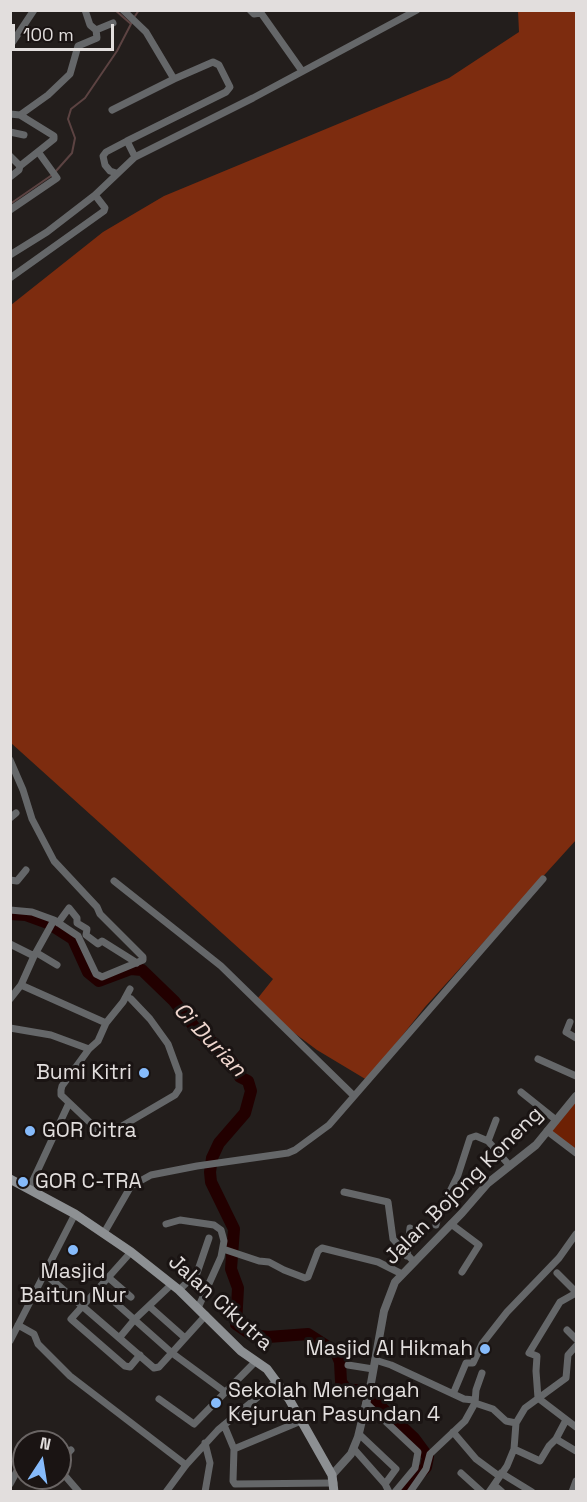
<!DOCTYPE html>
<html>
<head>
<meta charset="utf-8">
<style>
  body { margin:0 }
  #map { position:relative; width:587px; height:1502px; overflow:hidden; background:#231e1c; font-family:"Space Grotesk",sans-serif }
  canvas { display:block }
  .frame { position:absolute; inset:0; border:12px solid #e2dedd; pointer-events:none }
  .north { position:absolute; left:12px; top:1430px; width:60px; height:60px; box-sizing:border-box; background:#1a1413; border:2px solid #6a6564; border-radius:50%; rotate:12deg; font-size:16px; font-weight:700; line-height:24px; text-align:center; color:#e2dedd }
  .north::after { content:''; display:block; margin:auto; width:21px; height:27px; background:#86bbfb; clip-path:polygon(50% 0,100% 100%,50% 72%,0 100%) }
  .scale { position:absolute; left:12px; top:24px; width:102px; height:27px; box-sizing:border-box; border:3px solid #e2dedd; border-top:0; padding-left:8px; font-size:18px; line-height:21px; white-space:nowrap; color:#e2dedd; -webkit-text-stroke:4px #1a1413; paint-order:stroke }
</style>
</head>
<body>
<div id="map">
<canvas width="587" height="1502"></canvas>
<div class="frame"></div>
<div class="north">N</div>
<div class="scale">100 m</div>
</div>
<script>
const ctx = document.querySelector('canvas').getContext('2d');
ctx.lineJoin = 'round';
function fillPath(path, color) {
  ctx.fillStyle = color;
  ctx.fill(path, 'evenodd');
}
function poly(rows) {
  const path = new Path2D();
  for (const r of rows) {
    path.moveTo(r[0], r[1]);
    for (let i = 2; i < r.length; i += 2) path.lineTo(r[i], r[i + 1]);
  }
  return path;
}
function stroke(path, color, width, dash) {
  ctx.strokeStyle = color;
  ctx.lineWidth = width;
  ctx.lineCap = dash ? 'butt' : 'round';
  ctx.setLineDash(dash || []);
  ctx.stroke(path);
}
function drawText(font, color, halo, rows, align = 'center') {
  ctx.font = font + ' "Space Grotesk",sans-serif';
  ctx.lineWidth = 6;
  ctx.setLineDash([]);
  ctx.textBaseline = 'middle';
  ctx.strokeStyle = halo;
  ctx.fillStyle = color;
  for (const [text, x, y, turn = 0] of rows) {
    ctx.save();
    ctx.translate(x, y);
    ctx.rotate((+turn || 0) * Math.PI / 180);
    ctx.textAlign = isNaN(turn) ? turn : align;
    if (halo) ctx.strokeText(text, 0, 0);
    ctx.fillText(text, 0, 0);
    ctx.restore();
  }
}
const green = poly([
  [576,1097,576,1147,573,1150,549,1132]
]);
const forest = poly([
  [518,11,576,11,576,840,425,1007,367,1080,317,1050,254,1003,273,979,11,743,11,305,103,232,164,196,449,78,519,32]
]);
const stream = poly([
  [115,10,131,24],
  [135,16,139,10],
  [56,171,72,153,75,138,68,119,71,109,85,98,117,51,132,22],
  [10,204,52,175]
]);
const river = poly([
  [10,914,26,915,48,923,73,939,88,972,99,981,131,969,142,970,174,1001,200,1034,215,1044,221,1053,230,1059,238,1071,240,1077,248,1081,251,1091,245,1113,219,1143,212,1158,210,1172,211,1182,234,1229,231,1269,238,1288,236,1324,252,1335,268,1337,308,1334,336,1352,340,1362,341,1382,347,1390,358,1390,378,1404,414,1438,428,1457,426,1467,402,1492]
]);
const minor = poly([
  [250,10,254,14,261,13,302,71],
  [96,30,113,23],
  [10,46,34,10],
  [112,110,174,79,146,32,123,10],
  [10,114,20,115,48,95,70,74,78,46,97,38,96,30,90,25,85,10],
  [10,132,24,135],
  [10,156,20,166],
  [135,157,127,141,226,92,230,87,219,65,213,62,174,79],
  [116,173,110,171,105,165,103,156,106,152,127,141],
  [10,177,19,170,20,166,54,139,54,136,20,115],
  [10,210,57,178,39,153],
  [10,255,47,232,95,195,135,157,253,98,417,10],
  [10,278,104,211,105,208,95,195],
  [10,760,23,790,32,819,54,861,97,907,100,914,143,957,143,960,102,977,96,974,78,936,54,920,32,912,10,910],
  [10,818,16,813],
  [10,880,17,881,26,870],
  [114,881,221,966,354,1096],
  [58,923,69,908,77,918,77,923,87,929,86,935,98,944,102,941,137,963],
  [10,944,34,956],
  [37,953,57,965],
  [21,985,106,1023],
  [130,989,123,1002,106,1023,98,1041,89,1049,62,1086,61,1090,61,1095,101,1133,104,1134,117,1129,175,1095,179,1089,179,1074,168,1044,150,1019,131,999],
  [10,999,21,985,34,956,54,920],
  [570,1022,566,1032,576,1038],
  [10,1028,51,1035,89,1049],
  [538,1059,576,1076],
  [521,1092,556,1120],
  [496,1120,488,1141,509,1165],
  [547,1131,576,1153],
  [29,1189,69,1103],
  [344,1192,388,1202,393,1239,414,1262],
  [166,1224,180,1220,214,1225,221,1230,224,1241,221,1257,198,1308],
  [451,1224,479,1245,462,1272],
  [436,1225,438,1216,458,1175,470,1138,476,1136,488,1141],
  [104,1233,131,1186,151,1175,197,1166,288,1153,295,1150,329,1125,543,879],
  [223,1249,259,1261,269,1262,284,1270,305,1278,308,1277,318,1251,322,1248,378,1262,402,1274],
  [131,1252,71,1319,125,1366,130,1367,140,1355],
  [407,1256,410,1228],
  [44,1273,154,1368,159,1367,206,1315],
  [557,1273,576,1292],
  [109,1278,131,1297],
  [100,1289,172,1353,225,1392],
  [179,1290,197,1273,209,1238],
  [576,1293,560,1302,529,1353,537,1356,536,1371,538,1398,576,1427],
  [149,1306,185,1338],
  [18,1325,34,1334,38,1344,70,1376,186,1465],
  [567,1330,576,1339],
  [120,1337,135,1319,172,1284],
  [10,1341,75,1214],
  [375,1360,391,1365,464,1399,474,1400],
  [348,1365,373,1369],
  [453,1394,466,1363,473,1363,482,1344,507,1312,559,1258,576,1234],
  [159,1399,194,1424,256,1361],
  [366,1403,418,1452,415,1468,395,1492],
  [475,1403,493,1409,506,1421,516,1423],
  [566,1420,556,1439,576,1451],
  [224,1425,234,1449,233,1481,235,1484,334,1483],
  [453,1432,476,1459,499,1476],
  [359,1434,396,1469,385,1484],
  [234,1449,301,1421],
  [354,1449,385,1484,389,1492],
  [514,1449,540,1461,549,1446,556,1439],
  [60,1462,71,1450],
  [60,1470,79,1492],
  [461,1473,482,1492],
  [501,1473,532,1492],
  [10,1484,24,1458],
  [494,1485,502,1492],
  [166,1492,186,1465,218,1430,277,1381],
  [205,1492,210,1463,205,1443],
  [410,1492,426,1469,430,1454,465,1421,475,1403,476,1390,482,1373],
  [489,1492,507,1466,514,1449,516,1423,525,1408,566,1378,568,1355,576,1346],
  [572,1492,576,1481]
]);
const tertiary = poly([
  [332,1475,351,1454,358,1437,371,1383,384,1311,395,1282,462,1213,488,1183,536,1145,576,1096]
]);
const secondary = poly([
  [10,1179,75,1214,131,1252,179,1290,241,1351,267,1369,289,1399,332,1475,334,1492]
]);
const markers = [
  [144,1073,6,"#86bbfb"],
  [30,1131,6,"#86bbfb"],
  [23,1182,6,"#86bbfb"],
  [73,1250,6,"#86bbfb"],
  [485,1349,6,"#86bbfb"],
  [216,1403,6,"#86bbfb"]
];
const poiNames = [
  ["Bumi Kitri",132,1073,"right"],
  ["GOR Citra",42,1131],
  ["GOR C-TRA",35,1182],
  ["Masjid",73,1272,"center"],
  ["Baitun Nur",73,1296,"center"],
  ["Masjid Al Hikmah",473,1349,"right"],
  ["Sekolah Menengah",228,1391],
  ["Kejuruan Pasundan 4",228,1415]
];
const streetNames = [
  ["Jalan Bojong Koneng",464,1186,-45],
  ["Jalan Cikutra",220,1303,42]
];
const waterNames = [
  ["Ci Durian",209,1040,46]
];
fillPath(green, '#6d2104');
fillPath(forest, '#7d2c0f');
stroke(stream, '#5c4342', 2);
stroke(river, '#200', 12);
stroke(minor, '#656769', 7);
stroke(tertiary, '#656769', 8);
stroke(secondary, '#8d9093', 9);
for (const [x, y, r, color] of markers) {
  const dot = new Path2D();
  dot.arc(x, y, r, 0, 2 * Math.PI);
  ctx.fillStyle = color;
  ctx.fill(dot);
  stroke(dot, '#1a1413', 2);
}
drawText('21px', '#e2dedd', '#1a1413', poiNames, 'left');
drawText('21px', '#e2dedd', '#1a1413', streetNames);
drawText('italic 22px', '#efd6ce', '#1a1413', waterNames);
</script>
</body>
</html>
